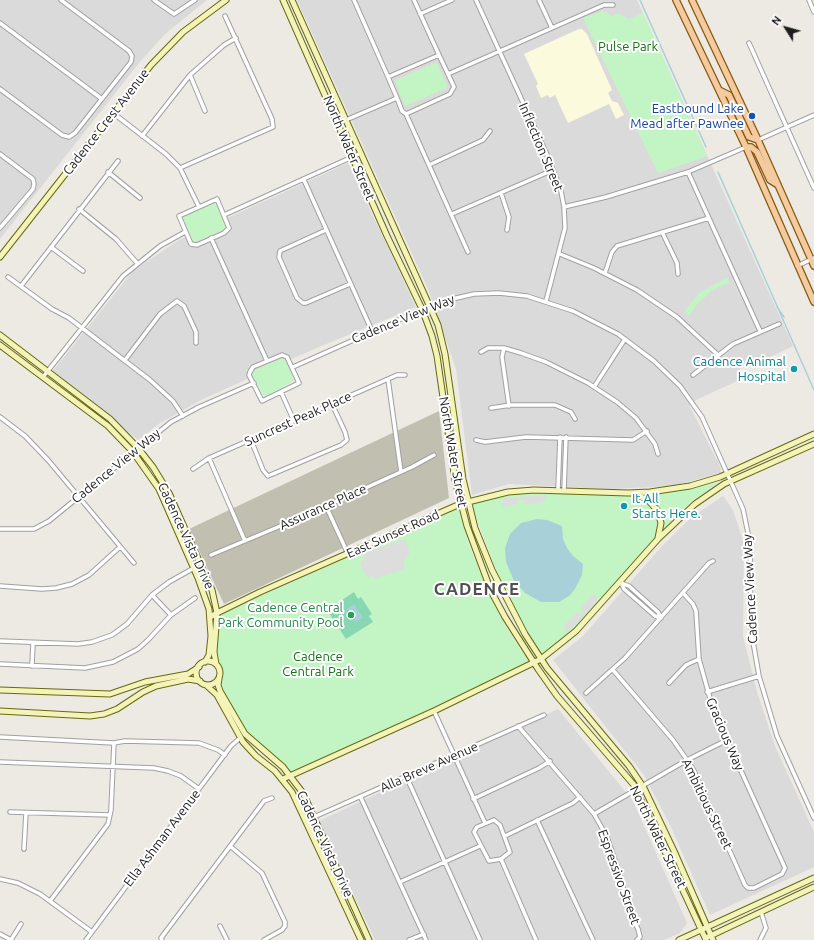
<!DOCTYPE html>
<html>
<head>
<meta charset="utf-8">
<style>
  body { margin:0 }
  #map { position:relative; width:814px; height:940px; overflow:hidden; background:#ede9e3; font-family:Ubuntu,sans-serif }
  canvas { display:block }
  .north { position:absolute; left:766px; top:8px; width:40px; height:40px; -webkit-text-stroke:3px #fff; paint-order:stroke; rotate:307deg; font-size:11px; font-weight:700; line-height:16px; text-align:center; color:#1d1d1d }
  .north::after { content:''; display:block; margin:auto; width:14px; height:18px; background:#1d1d1d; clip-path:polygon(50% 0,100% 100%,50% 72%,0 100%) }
</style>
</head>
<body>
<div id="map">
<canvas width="814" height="940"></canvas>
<div class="north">N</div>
</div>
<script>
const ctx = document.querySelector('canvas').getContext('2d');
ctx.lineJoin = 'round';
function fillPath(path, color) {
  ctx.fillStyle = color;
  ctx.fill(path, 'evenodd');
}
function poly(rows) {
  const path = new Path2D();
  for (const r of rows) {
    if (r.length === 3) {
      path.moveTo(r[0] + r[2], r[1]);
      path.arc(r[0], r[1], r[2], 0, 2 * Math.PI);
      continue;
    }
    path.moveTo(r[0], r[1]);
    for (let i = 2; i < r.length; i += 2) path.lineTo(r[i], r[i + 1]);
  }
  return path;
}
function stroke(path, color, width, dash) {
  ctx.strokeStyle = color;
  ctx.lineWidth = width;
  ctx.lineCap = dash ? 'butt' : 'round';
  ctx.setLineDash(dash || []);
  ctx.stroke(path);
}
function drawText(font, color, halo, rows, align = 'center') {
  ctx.font = font + ' Ubuntu,sans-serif';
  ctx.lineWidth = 4;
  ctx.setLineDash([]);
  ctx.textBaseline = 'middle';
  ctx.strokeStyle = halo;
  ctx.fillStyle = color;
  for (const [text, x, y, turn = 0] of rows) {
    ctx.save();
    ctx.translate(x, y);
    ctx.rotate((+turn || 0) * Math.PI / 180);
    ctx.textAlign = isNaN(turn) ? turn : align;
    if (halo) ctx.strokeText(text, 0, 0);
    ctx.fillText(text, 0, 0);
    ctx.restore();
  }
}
const residential = poly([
  [0,0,207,0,165,34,139,63,0,239],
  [297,0,637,0,793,346,762,361,747,363,740,369,737,381,698,399,689,405,721,468,720,473,673,486,609,489,509,484,472,495,456,369,428,289],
  [348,163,416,307,314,349,203,399,160,423,138,440,52,372,133,271,179,240],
  [723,496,733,510,744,544,743,636,757,692,775,746,814,832,814,867,710,915,670,825,644,775,553,660,583,636,664,544,692,517],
  [558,709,633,801,687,923,680,933,664,940,375,940,319,821]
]);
const education = poly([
  [579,29,582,29,587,34,612,90,608,93,612,101,618,103,624,115,616,119,609,104,568,123,555,95,550,98,548,95,541,98,536,86,538,84,524,54]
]);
const construction = poly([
  [439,411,449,498,224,604,189,529]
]);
const park = poly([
  [603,11,612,16,618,13,629,19,643,13,707,156,658,173,583,18],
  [434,63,437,63,447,85,447,88,405,106,395,81],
  [213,202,218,206,226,227,222,231,195,242,190,237,182,220,183,216],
  [727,278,729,283,714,289,698,303,689,316,684,312,699,293],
  [283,358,287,362,294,381,268,395,263,395,253,376,253,371],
  [720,482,693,500,663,530,659,508,647,496],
  [544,492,635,496,650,504,656,512,658,523,656,535,652,543,577,628,541,656,499,578,471,503,503,495],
  [460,507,468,542,486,587,505,625,524,655,526,655,531,662,518,670,290,772,287,767,248,733,220,687,221,671,215,655,218,615]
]);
const pitch = poly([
  [354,592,358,599,361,597,372,614,369,616,373,622,346,639,327,610]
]);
const parking = poly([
  [547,495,542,503,523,504,524,500,520,500,518,504,502,507,503,498],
  [405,539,410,553,403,561,405,569,374,579,373,576,367,578,360,563,365,557,364,553],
  [594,593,598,601,566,634,564,625,578,611,579,615,583,612,581,607]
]);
const water = poly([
  [537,519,547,520,562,526,563,539,567,548,573,556,583,564,582,575,575,589,569,596,559,602,541,602,525,593,514,581,506,562,505,548,510,534,521,523],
  [354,604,363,618,356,622,347,609]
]);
const stream = poly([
  [640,0,706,147],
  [718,172,814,390],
  [777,307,784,317]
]);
const street = poly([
  [154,0,174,14,195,0],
  [354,0,388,77],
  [414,0,439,55],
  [476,0,548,157,561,191,564,207,565,228,546,301],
  [539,0,552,28],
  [809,0,814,12],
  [420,14,452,0],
  [0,23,102,99],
  [749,43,814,188],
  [190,75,205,111],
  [0,89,62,135,69,137,75,133,131,62,132,56,129,51,61,0],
  [397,98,388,77,439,55,448,74],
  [113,113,166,154,180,168,199,207],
  [406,114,468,252],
  [346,120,397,98,402,111,406,114,450,94,454,87,448,74,604,5,613,5],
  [142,136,190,75,224,45,236,38],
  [758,140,814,115],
  [0,154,33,179,34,184,33,189,0,228],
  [429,165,483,140,490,131],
  [180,168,273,127,272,119,225,16],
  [108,172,140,198],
  [688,172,760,331],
  [304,180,372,331],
  [501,193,509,217,507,230],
  [217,199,229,228,224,233,197,245,191,244,179,216,217,199],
  [564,207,606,197,688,172,746,147],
  [79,209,116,239,137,263],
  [452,214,553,170],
  [224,215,361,153],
  [326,230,280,251,279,257,297,298,303,303,306,303,350,284],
  [662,232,677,263,678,274],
  [211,238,267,361],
  [51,247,83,271],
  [560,254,594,268,637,290,677,317,718,355],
  [797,266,814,258],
  [605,273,612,252,617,246,709,218],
  [8,277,52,309,69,318,150,380,173,401,183,416],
  [21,286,118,161],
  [504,348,502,357,509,406],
  [481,352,488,348,504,348,521,353,546,362,588,383,617,402,636,418,655,444,658,454],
  [282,355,287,357,299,383,262,401,249,375,250,372,253,367,282,355],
  [125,360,160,314,177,301,184,306,196,332,196,343],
  [293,367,439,302,474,294,499,293,527,296,573,311,618,334,654,361,680,386,702,417,743,509,750,543,751,630,759,676,777,736,814,818],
  [693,375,733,344,779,324],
  [43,377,123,276,160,246,185,232],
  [388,379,401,472],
  [594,387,625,339],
  [281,392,294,421],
  [491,408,511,405,555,405,571,412,575,419],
  [0,417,25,436,48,460,134,563],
  [251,440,263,470,268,476,341,445,347,440,345,432,332,404],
  [476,440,485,442,526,437,633,440,647,431],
  [209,458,245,541],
  [193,469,209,458,388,379,397,375,405,375],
  [558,489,560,437],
  [564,490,566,437],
  [326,506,348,554],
  [0,529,34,529,49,521,171,422,199,407,254,383],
  [211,555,290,522,412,467,434,455],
  [621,583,629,586,658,612,661,618],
  [621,583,624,589,655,616,661,618],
  [0,586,42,589,56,588,72,584,89,575,120,547],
  [152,595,171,615],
  [0,641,78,644,92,642,112,635,127,624,152,595,169,582,194,568],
  [0,664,85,668,113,662,138,649,148,640,171,615,195,598],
  [32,666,33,643],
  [613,670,673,740,687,760,694,771,745,885,748,888,754,888,782,874,785,868,713,709,699,659,696,611,693,604,683,593],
  [669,683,686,665,699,659],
  [707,692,759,676],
  [586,693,625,658,709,563,713,561],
  [434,711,485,823],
  [518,726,594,814,607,837,618,869,629,910,638,929,640,937,637,940],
  [0,737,114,743,125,741,199,743,218,750,225,755],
  [0,762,154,768,168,771,181,776,199,789],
  [407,778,480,940],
  [361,798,426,940],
  [473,799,539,768,550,761],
  [10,812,110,815],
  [594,814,687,760,727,740],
  [314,817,544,715],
  [494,820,500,825,510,852,501,859,489,861,474,832,477,827,494,820],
  [537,820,593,940],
  [505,836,573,803,580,797],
  [230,846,262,873,285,922,285,926,282,930,264,940],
  [24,849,26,813],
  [501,859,536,940],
  [0,879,18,883,40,894,92,932],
  [400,882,480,846],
  [50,901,108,824,111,810,114,743],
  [220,926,227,940],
  [0,934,11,940],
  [11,940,21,924],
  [86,940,231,746,240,738],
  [162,940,161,938,264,801,272,798],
  [409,940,424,934],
  [760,940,766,928,761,912]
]);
const secondary = poly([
  [283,0,387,236,422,309,432,336,437,356,455,480,467,526,491,591,505,617,538,669,557,696,634,785,706,940],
  [292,0,438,325,445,354,463,479,475,528,492,570,525,634,547,668,629,766,644,788,674,851,713,940],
  [0,257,151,65,183,32,226,0],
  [0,335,110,419,138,448,153,467,169,493,212,590,217,613,214,652,216,664],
  [0,345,108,426,133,452,159,489,198,578,209,609,211,636,209,655,205,662],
  [634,494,648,500,657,510,661,523,658,538],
  [210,617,217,613,260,592,460,504,508,492,534,490,628,493,650,492,690,486,720,477,814,434],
  [208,673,12],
  [219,679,218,685,220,691,245,734,283,767,303,793,369,940],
  [206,685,217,695,243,742,256,756,275,771,292,792,361,940],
  [0,690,110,694,145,682,188,674,199,667],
  [0,711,90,716,104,714,117,709,143,692,156,686,188,679,200,681],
  [283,779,434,711,541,659,576,631,658,539,695,504,724,484,814,444],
  [708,937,814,887],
  [679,940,814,878]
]);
const primary = poly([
  [676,0,746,147,814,302],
  [692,0,758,140,814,266],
  [719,90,729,95,749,137,758,140],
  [746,147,751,147,757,152,770,180,778,185]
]);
const markers = [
  [752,116,4,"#1a4fb4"],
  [794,369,4,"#0f9aa8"],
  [624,506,4,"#0f9aa8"],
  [351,615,4,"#2e9e5b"]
];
const parkNames = [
  ["Pulse Park",628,47],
  ["Cadence",318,657],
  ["Central Park",318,672]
];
const transitNames = [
  ["Eastbound Lake",744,109],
  ["Mead after Pawnee",744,124]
];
const streetNames = [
  ["Cadence Crest Avenue",106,122,-52],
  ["Inflection Street",541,147,67],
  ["North Water Street",349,148,67],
  ["Cadence View Way",403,319,-22],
  ["Suncrest Peak Place",298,419,-24],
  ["North Water Street",453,452,80],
  ["Cadence View Way",116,466,-39],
  ["Assurance Place",323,507,-24],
  ["East Sunset Road",393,534,-24],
  ["Cadence Vista Drive",186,536,65],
  ["Cadence View Way",750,589,-93],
  ["Gracious Way",725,734,67],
  ["Alla Breve Avenue",429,767,-24],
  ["Ambitious Street",707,804,64],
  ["North Water Street",658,837,64],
  ["Ella Ashman Avenue",162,838,-53],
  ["Cadence Vista Drive",325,844,65],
  ["Espressivo Street",619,877,70]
];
const cultureNames = [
  ["Cadence Animal",786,362],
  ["Hospital",786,377],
  ["It All",632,499,"left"],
  ["Starts Here.",632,514,"left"]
];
const leisureNames = [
  ["Cadence Central",343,608],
  ["Park Community Pool",343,623]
];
const districtNames = [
  ["CADENCE",477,589]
];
fillPath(residential, '#dbdada');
fillPath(education, '#fcfadd');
fillPath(construction, '#c1c0b0');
fillPath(park, '#c3f5c4');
fillPath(pitch, '#87d7b3');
fillPath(parking, '#ddd');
fillPath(water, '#a7d0d8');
stroke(stream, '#a7d0d8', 1.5);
stroke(street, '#a1a1a1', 5.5);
stroke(secondary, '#666a0d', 7);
stroke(primary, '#8a580c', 8);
stroke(street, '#fff', 3.5);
stroke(secondary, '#f4f3ba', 5);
stroke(primary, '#f4cba1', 5.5);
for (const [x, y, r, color] of markers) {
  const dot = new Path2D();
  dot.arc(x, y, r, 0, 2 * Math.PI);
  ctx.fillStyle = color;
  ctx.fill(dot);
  stroke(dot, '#fff', 1.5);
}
drawText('13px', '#147216', '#fff', parkNames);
drawText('13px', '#164399', '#fff', transitNames, 'right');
drawText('13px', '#1d1d1d', '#fff', streetNames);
drawText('13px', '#0d838f', '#fff', cultureNames, 'right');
drawText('13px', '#27864d', '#fff', leisureNames, 'right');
ctx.letterSpacing = '1px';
drawText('bold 17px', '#505050', '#fff', districtNames);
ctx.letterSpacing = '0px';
</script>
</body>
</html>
